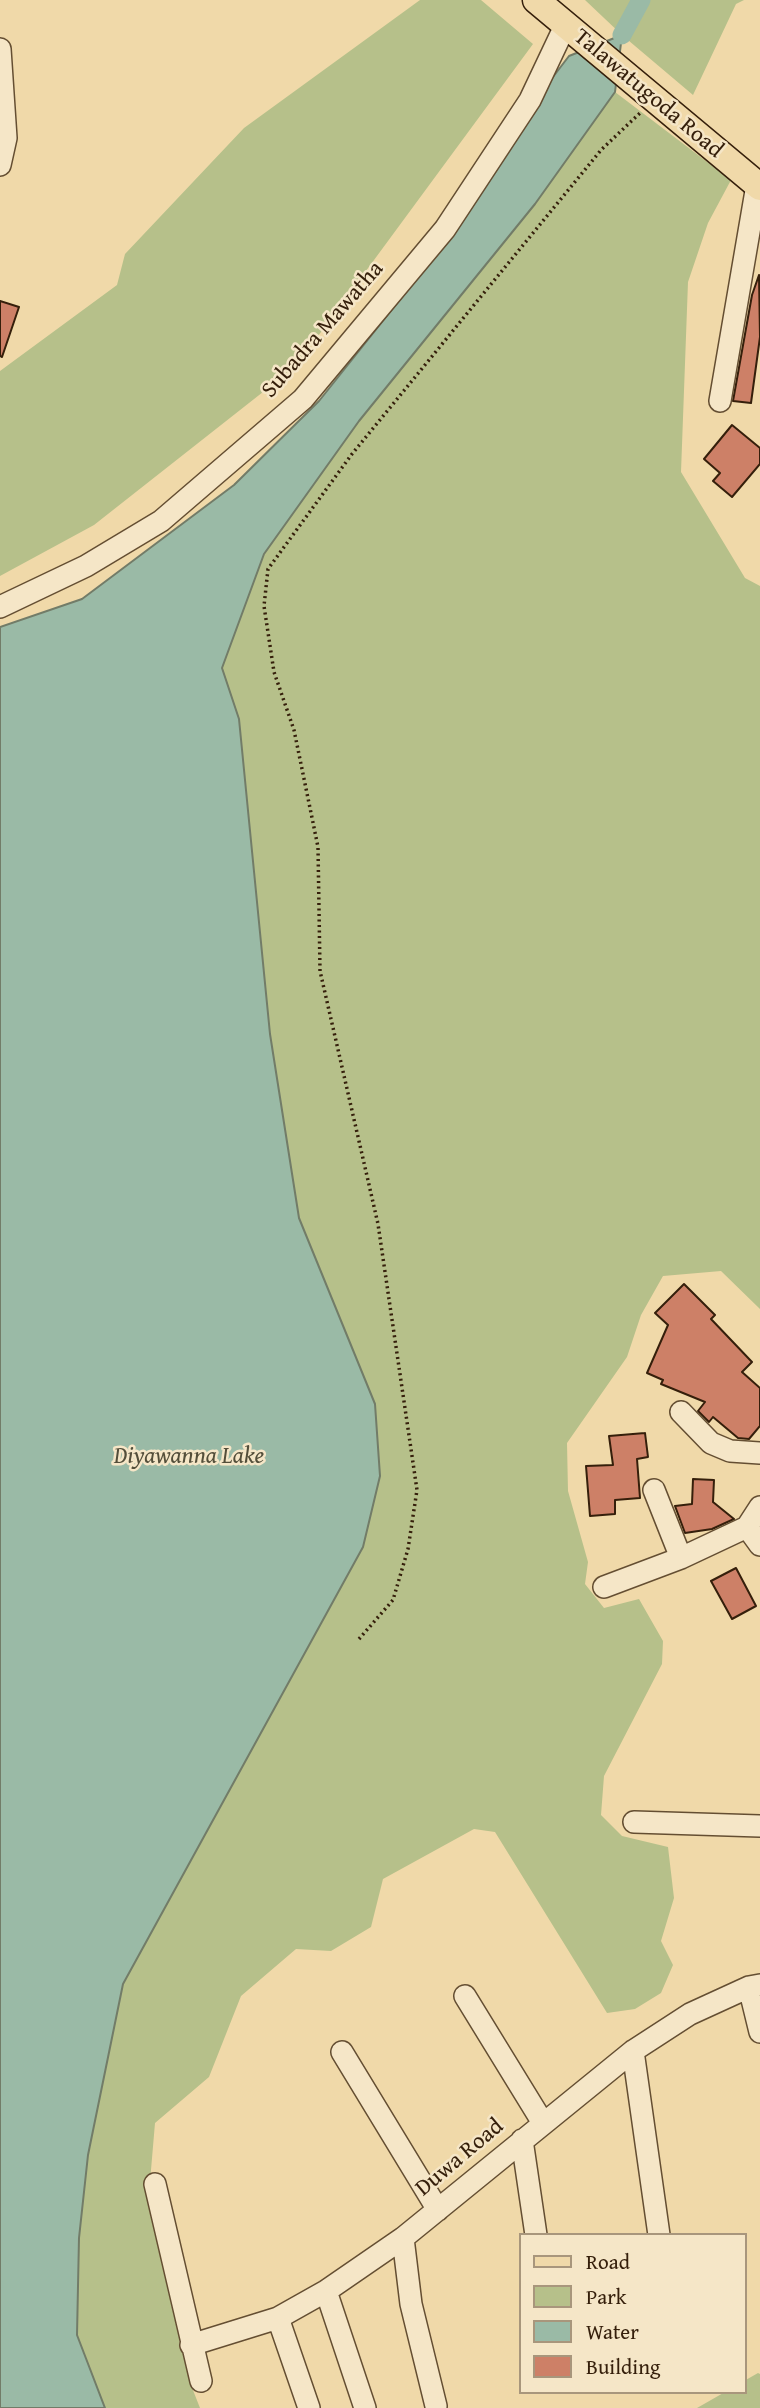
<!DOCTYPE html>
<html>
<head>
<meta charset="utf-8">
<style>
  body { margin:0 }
  #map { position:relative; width:760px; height:2408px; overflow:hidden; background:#f0d9a9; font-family:"Gentium Book Plus",serif }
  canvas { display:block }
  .legend { position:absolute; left:519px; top:2233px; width:228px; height:161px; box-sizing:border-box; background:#f5e6c7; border:2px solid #a8967c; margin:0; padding:9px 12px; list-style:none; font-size:21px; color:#351f0b }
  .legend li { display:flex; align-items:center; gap:14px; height:35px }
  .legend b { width:35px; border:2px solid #a8967c }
</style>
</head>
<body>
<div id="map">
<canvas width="760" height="2408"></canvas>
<ul class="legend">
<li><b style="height:9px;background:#f0d9a9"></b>Road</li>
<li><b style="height:19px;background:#b6c08a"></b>Park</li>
<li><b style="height:19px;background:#9abaa6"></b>Water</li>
<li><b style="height:19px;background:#cd8067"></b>Building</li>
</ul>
</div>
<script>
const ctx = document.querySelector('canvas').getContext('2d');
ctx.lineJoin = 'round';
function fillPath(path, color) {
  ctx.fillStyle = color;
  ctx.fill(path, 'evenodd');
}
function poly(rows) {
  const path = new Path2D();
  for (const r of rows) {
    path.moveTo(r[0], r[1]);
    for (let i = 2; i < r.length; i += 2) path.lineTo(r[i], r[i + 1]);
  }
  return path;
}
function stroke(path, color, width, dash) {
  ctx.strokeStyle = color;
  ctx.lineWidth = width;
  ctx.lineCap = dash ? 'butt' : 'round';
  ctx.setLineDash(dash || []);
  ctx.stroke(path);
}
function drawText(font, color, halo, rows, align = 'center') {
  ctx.font = font + ' "Gentium Book Plus",serif';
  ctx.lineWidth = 5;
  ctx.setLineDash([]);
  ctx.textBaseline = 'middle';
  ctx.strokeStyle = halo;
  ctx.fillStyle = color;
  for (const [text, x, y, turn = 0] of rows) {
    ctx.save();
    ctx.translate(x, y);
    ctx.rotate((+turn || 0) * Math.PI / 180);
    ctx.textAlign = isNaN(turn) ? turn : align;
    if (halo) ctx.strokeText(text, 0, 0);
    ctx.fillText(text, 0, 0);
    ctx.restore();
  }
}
const green = poly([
  [420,0,481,0,533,44,296,366,94,525,0,576,0,371,117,285,125,254,244,128],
  [585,0,744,0,736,4,693,95,622,35],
  [615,92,731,180,708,223,688,282,681,472,745,578,760,586,760,1309,721,1271,663,1276,641,1315,627,1357,567,1443,568,1491,588,1562,585,1584,604,1608,639,1599,663,1641,662,1664,604,1776,601,1815,622,1836,668,1847,674,1898,661,1941,673,1965,661,1993,635,2009,607,2013,495,1832,474,1829,383,1879,371,1927,331,1951,296,1949,241,1996,209,2077,155,2123,148,2205,189,2380,200,2408,105,2408,77,2335,79,2238,88,2155,123,1984,363,1547,375,1404,299,1218,270,1034,239,719,222,668,264,554,359,421,535,204],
  [758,2373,760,2374,760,2408,697,2408,725,2392,744,2392,744,2381]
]);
const water = poly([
  [622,35,615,92,535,204,359,421,264,554,222,668,239,719,270,1034,299,1218,375,1404,380,1476,363,1547,123,1984,88,2155,79,2238,77,2335,105,2408,0,2408,0,627,82,599,234,485,319,401,445,243,530,107,569,56,622,35]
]);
const canal = poly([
  [622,35,641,0]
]);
const building = poly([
  [759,275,760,337,751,403,733,401,752,295,759,275],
  [0,301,19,307,2,357,0,356,0,301],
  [732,425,760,448,760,464,732,497,713,481,720,473,704,459,732,425],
  [684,1284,715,1315,711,1319,752,1362,742,1372,760,1388,760,1426,749,1439,738,1438,713,1417,709,1422,698,1411,705,1402,661,1384,663,1380,647,1373,668,1325,655,1313,684,1284],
  [645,1433,648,1457,637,1459,640,1498,615,1500,615,1514,590,1516,586,1466,613,1465,609,1436,645,1433],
  [693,1479,714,1480,713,1502,734,1519,712,1529,685,1533,675,1506,692,1504,693,1479],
  [736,1568,756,1606,732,1619,711,1581,736,1568]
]);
const path = poly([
  [359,1639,393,1600,408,1549,417,1490,378,1224,320,971,318,847,294,730,274,672,264,606,268,569,352,454,601,150,640,113]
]);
const minor = poly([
  [0,49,6,138,0,165],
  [720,401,757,185],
  [0,607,86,566,161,521,303,399,445,229,530,100,566,24],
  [681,1412,711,1443,730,1451,760,1453],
  [654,1490,681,1558],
  [747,1527,760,1545],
  [604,1587,681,1558,747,1527,760,1507],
  [634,1822,760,1826],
  [749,1987,760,2032],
  [465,1996,543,2123],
  [633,2051,659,2235],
  [342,2052,438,2210],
  [522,2140,536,2235],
  [155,2184,201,2381],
  [403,2238,411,2304,436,2406],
  [326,2291,365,2408],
  [278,2318,309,2408],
  [191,2345,278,2318,326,2291,403,2238,633,2051,690,2014,749,1987,760,1985]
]);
const major = poly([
  [536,0,760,187]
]);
const streetNames = [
  ["Talawatugoda Road",648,94,40],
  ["Subadra Mawatha",323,330,-49],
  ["Duwa Road",460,2158,-40]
];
const waterNames = [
  ["Diyawanna Lake",189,1457]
];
fillPath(green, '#b6c08a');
fillPath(water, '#9abaa6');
stroke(water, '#727c68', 2);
stroke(canal, '#9abaa6', 19);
fillPath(building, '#cd8067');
stroke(building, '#351f0b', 2);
stroke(minor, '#644e32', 24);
stroke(major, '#351f0b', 29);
stroke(path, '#351f0b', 3.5, [2, 3.5]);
stroke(minor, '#f5e6c7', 21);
stroke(major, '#f0d9a9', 26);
drawText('23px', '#351f0b', '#f5e6c7', streetNames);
drawText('italic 24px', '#534e3a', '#f5e6c7', waterNames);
</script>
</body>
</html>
